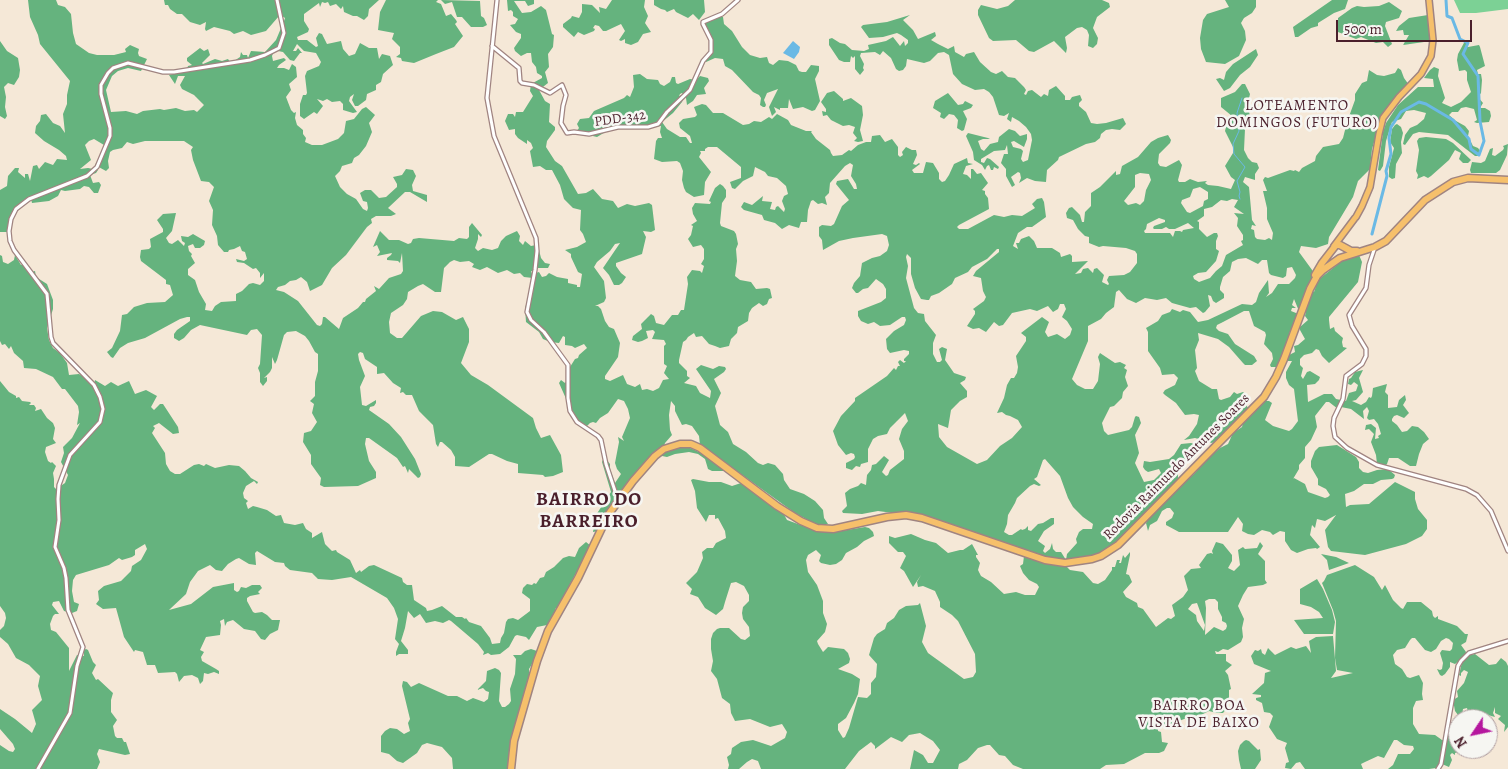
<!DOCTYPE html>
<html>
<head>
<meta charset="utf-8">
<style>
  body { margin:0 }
  #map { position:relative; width:1508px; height:769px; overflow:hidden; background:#f5e8d7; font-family:Alegreya,serif }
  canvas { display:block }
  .north { position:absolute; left:1448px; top:709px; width:50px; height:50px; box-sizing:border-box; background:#f6f6f2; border:1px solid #b1a0a2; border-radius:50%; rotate:236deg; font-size:14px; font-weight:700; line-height:20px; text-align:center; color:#4a1f2b }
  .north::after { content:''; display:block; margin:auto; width:18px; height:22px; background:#b5179e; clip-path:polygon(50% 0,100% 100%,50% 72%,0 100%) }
  .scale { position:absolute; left:1336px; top:20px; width:136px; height:22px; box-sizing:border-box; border:2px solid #4a1f2b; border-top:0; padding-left:6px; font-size:15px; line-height:18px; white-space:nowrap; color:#4a1f2b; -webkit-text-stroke:4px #f6f6f2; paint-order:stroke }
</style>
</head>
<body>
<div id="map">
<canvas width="1508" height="769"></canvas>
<div class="north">N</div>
<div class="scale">500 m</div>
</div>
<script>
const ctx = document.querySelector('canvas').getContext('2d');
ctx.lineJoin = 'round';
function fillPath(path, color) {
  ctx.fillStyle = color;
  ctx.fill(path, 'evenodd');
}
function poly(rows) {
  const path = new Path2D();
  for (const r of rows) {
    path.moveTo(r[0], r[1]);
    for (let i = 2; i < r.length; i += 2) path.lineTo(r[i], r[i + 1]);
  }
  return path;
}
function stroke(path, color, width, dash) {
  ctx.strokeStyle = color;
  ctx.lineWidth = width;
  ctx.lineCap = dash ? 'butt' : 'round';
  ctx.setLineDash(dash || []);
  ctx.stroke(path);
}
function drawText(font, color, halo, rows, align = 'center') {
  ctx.font = font + ' Alegreya,serif';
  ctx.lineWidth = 5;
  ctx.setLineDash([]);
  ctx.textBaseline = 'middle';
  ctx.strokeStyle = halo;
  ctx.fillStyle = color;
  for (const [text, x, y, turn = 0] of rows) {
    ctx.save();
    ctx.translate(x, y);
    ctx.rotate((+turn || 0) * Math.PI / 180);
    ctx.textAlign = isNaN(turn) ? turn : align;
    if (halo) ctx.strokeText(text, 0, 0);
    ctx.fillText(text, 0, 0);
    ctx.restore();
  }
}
const green = poly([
  [1454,0,1508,0,1508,9,1476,13,1460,13]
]);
const forest = poly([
  [28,0,56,0,58,5,65,7,71,14,73,33,76,44,89,53,97,55,114,55,126,52,125,49,130,45,139,49,138,53,139,56,147,59,141,71,128,68,118,71,112,76,106,90,111,112,126,111,137,114,143,111,160,109,164,110,176,108,185,111,194,110,197,112,204,105,194,95,182,89,180,85,185,76,178,76,175,84,169,75,186,71,188,66,192,65,187,61,187,58,200,48,204,51,208,49,210,55,202,63,203,64,215,59,222,61,228,59,230,62,234,61,240,57,241,52,243,55,247,55,248,58,251,51,265,52,276,40,284,21,285,18,282,16,279,16,266,31,251,35,243,31,234,34,230,31,214,27,206,31,205,29,206,22,200,25,190,22,182,14,177,14,170,9,168,5,165,5,164,0,379,0,369,9,368,16,364,20,357,16,353,16,344,12,343,6,341,9,336,4,330,6,328,2,325,3,322,2,320,7,319,3,304,14,304,21,309,29,308,32,297,37,298,40,307,40,316,47,318,46,316,38,319,33,322,34,327,44,341,41,343,49,349,56,355,54,360,43,369,48,377,48,379,59,382,54,390,56,393,65,383,74,381,82,376,85,376,90,367,94,366,100,358,106,355,106,352,100,354,94,350,97,349,101,357,112,353,113,343,110,343,104,340,101,332,102,327,99,323,101,317,99,323,106,317,114,314,112,304,119,300,116,300,104,303,95,306,95,307,93,305,76,307,71,319,66,321,62,316,53,304,51,297,44,293,51,296,51,298,48,302,53,300,53,294,61,290,60,283,52,278,51,281,47,274,51,272,56,273,61,284,58,286,60,279,65,277,68,284,68,289,70,292,64,296,67,297,77,289,84,291,90,286,97,291,110,294,113,296,112,295,118,297,125,303,130,303,134,306,138,305,142,312,145,322,145,338,139,344,133,346,121,354,119,362,109,366,107,375,115,369,123,372,132,366,146,359,155,354,158,352,163,342,166,340,171,335,176,340,187,347,194,356,199,363,209,367,211,368,208,367,202,363,201,360,193,365,190,371,190,379,198,386,197,397,187,397,184,393,177,402,175,406,169,413,170,416,176,412,185,413,191,427,195,427,202,410,192,405,192,388,208,396,214,391,216,376,216,371,219,372,223,367,227,346,255,332,268,322,285,310,291,307,282,301,277,296,280,290,281,285,285,278,287,276,290,284,292,298,301,317,325,320,326,322,324,323,317,325,317,339,329,343,318,358,308,363,302,365,302,366,299,376,291,374,286,379,289,389,278,401,274,403,271,402,253,400,263,398,261,387,260,387,258,391,255,392,253,377,256,380,252,377,245,373,247,380,231,389,240,399,240,408,244,411,243,413,239,419,238,454,241,459,238,467,239,469,237,469,227,472,223,482,235,481,237,478,234,478,239,475,248,478,251,483,248,492,250,498,248,501,241,506,236,517,231,520,236,519,241,523,245,525,241,531,246,536,245,539,250,541,258,545,263,550,264,548,268,538,268,534,272,531,271,532,274,539,272,542,277,546,276,549,273,557,277,568,279,568,283,577,285,577,287,580,287,582,274,578,272,571,257,571,254,565,250,577,247,586,242,583,234,580,230,581,210,573,208,564,199,560,185,552,170,546,170,540,166,533,167,530,151,533,148,531,143,527,140,527,144,518,138,515,134,515,129,509,130,505,121,508,114,513,114,515,117,516,112,523,112,533,96,530,91,531,84,542,78,542,76,537,73,536,67,532,62,531,53,527,53,521,56,515,51,514,48,521,38,521,34,516,32,510,25,515,24,518,19,513,16,513,12,511,10,508,11,507,0,534,0,534,4,528,6,525,1,514,1,522,13,531,12,541,6,546,10,552,34,554,35,553,47,548,54,549,67,545,72,548,83,539,90,545,101,550,104,549,122,555,127,555,130,547,141,546,147,555,161,562,166,578,194,586,193,593,189,602,199,613,201,618,208,627,204,635,206,649,203,652,205,655,230,651,232,643,231,646,237,642,254,616,263,616,266,621,273,626,277,622,283,619,285,614,285,609,275,603,268,620,243,615,244,610,251,597,262,594,267,604,281,606,298,604,302,595,306,598,306,601,309,605,321,609,327,614,329,620,343,618,357,605,376,605,379,610,381,623,375,627,384,635,387,640,384,642,390,647,389,653,391,659,388,663,380,669,379,664,373,667,366,664,364,664,346,666,344,664,340,652,339,655,332,653,330,646,331,648,338,642,341,638,342,632,340,633,336,642,329,641,324,651,314,654,316,656,323,664,325,672,315,678,315,681,310,684,310,688,284,687,277,692,270,700,271,702,273,704,266,701,264,704,259,704,249,701,245,693,247,688,239,691,235,693,226,691,225,697,221,693,214,692,208,695,203,710,204,711,202,709,201,715,188,720,184,723,186,726,190,726,197,722,203,720,223,721,226,734,231,736,234,738,244,736,249,737,261,735,276,740,280,751,282,756,289,767,288,770,289,772,298,769,299,767,304,763,306,759,303,752,308,749,313,748,321,738,327,737,333,731,339,729,346,720,348,715,346,709,344,702,336,696,337,694,333,688,337,686,340,683,342,679,360,679,363,687,371,687,376,690,378,684,383,696,386,700,393,710,398,711,391,696,369,701,365,713,369,719,366,725,367,726,369,724,372,714,379,721,393,715,406,720,425,728,432,733,444,746,452,758,463,763,465,768,463,775,465,783,474,784,480,790,489,804,494,815,501,823,510,824,518,828,524,815,524,795,513,727,464,727,471,712,471,708,469,705,459,698,454,689,452,675,454,667,457,662,456,662,453,675,448,690,448,724,463,708,450,700,445,699,436,692,426,686,424,682,425,675,411,675,406,671,401,669,415,670,430,672,435,665,443,663,449,628,482,598,531,593,532,596,515,611,492,602,462,604,457,610,464,610,469,615,483,621,474,617,469,615,463,619,442,618,437,624,441,622,437,630,418,628,409,624,401,618,399,608,413,600,418,596,423,593,422,590,423,584,429,572,412,559,383,561,380,565,383,567,381,567,373,570,367,575,359,578,358,579,355,587,348,584,344,575,348,572,346,565,345,565,337,563,336,559,343,550,342,543,339,539,332,526,322,525,308,530,292,530,284,533,281,533,278,524,277,520,273,514,274,507,270,498,273,487,267,480,270,472,267,474,264,469,261,460,262,454,260,450,262,444,268,441,292,435,292,423,284,418,286,408,292,407,299,403,305,391,313,389,322,390,333,397,338,402,338,421,316,433,311,442,312,456,320,463,317,469,329,469,342,461,363,471,375,488,385,533,418,536,428,541,438,550,435,561,455,563,472,553,476,545,477,543,475,518,473,518,464,507,461,492,454,489,454,469,467,455,466,455,457,451,450,442,442,440,442,438,447,436,444,433,425,419,411,412,395,406,395,403,392,400,393,401,388,393,383,384,373,377,374,377,367,365,359,363,353,360,352,358,354,359,360,365,376,360,387,362,405,366,406,376,400,376,403,374,406,370,407,369,410,389,424,401,437,415,459,421,474,420,477,418,478,409,469,408,473,405,466,403,467,397,458,369,438,366,438,365,444,369,461,376,472,376,478,358,486,324,487,320,485,321,478,311,464,311,455,303,442,304,433,311,431,317,422,312,413,314,404,310,401,315,396,315,382,318,371,318,354,315,352,309,341,305,336,296,331,287,332,284,335,277,360,275,364,272,357,272,368,270,372,264,378,267,377,267,381,263,386,260,382,260,373,258,368,260,364,262,335,257,329,251,330,247,335,200,325,191,330,184,338,179,341,174,338,174,334,177,330,190,321,190,317,187,317,180,319,145,338,128,343,120,348,113,358,111,357,107,352,112,348,120,331,122,315,127,314,134,307,147,303,165,302,173,295,170,285,166,284,166,280,141,261,140,257,141,250,149,249,151,247,150,239,163,232,163,229,157,220,163,214,176,213,172,231,166,238,169,243,172,244,178,240,184,246,185,243,182,241,181,236,188,237,193,234,205,241,204,245,200,248,195,248,193,244,188,246,189,251,192,254,191,256,195,263,188,269,188,275,195,280,199,292,206,304,205,310,212,311,215,306,221,302,236,301,236,294,242,291,249,284,253,283,260,285,264,281,264,273,260,278,260,273,256,268,253,269,244,263,237,262,236,259,244,261,247,259,245,252,242,251,240,246,234,249,229,250,228,252,224,252,218,245,217,236,212,225,213,210,209,201,214,187,209,182,201,181,193,160,191,150,193,147,184,141,145,141,133,144,127,142,122,148,113,150,110,152,108,161,109,168,106,171,95,165,103,151,104,145,94,139,89,141,85,145,91,160,80,169,88,168,98,170,96,173,90,175,93,183,99,182,101,185,98,193,94,193,89,187,84,186,80,189,65,191,61,190,58,196,49,201,32,203,31,199,25,199,16,211,8,232,0,232,0,190,7,186,8,176,15,168,19,168,18,172,25,178,25,174,28,174,30,181,33,166,37,165,39,169,45,162,53,165,57,159,67,160,66,156,59,150,44,141,35,133,36,126,40,121,41,115,46,114,53,123,60,126,65,133,63,114,67,104,67,95,70,81,40,44,38,35,30,17],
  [386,0,438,0,436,2,441,4,446,16,451,14,456,20,457,22,455,24,463,36,454,47,436,54,414,63,402,61,401,58,396,57,400,54,400,47,392,39,394,33,378,30,380,12],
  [441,0,480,1,481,16,484,18,487,25,483,27,471,27,462,17,457,17,452,2,445,4],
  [612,0,645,0,644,7,648,16,645,23,651,32,643,34,638,42,631,45,625,43,625,39,621,41,619,40,625,31,621,24,606,31,603,31,599,26,595,25,593,28,595,29,594,31,584,35,578,32,574,37,563,27,563,24,571,18,572,16,579,18,582,12,582,4,592,5,600,13,599,7,606,9],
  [654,0,704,0,705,12,699,20,693,14,688,18,676,12,674,9,667,12,665,10,661,9,654,5],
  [1015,0,1102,0,1109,3,1110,7,1097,17,1093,28,1098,38,1097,44,1093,48,1088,46,1089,35,1087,30,1082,27,1077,28,1065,37,1067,48,1066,53,1054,41,1034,52,1029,51,1016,40,993,41,989,38,978,15,978,10,981,5,997,9,1008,6],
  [1225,0,1256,0,1256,7,1252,13,1244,18,1241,23,1245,31,1246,40,1239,56,1225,64,1206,62,1201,49,1200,38,1203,20,1207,14,1229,7],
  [1332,0,1348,0,1345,9,1334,13,1318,23,1318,26,1311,28,1298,37,1295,37,1293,27],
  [1389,2,1402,11,1399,18,1386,22,1385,26,1392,44,1388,47,1383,42,1376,43,1361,37,1356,39,1338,32,1338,18,1352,8,1357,6,1364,7,1379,6],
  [910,15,903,20,913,30,918,39,935,32,936,36,931,40,938,44,948,49,954,46,955,52,964,57,966,54,974,52,980,62,991,72,996,74,1002,71,1008,77,1015,78,1024,87,1026,90,1024,94,1026,95,1028,91,1032,90,1041,97,1044,94,1048,96,1049,90,1056,86,1065,96,1065,100,1070,100,1072,97,1080,95,1082,100,1079,103,1079,106,1086,112,1091,123,1097,124,1106,123,1123,118,1126,124,1120,130,1112,129,1106,130,1101,134,1100,138,1095,142,1086,144,1059,157,1058,160,1047,170,1046,182,1035,181,1027,178,1019,183,1021,178,1020,173,1018,172,1011,177,1015,185,1012,187,1006,176,1006,169,1001,163,1004,154,1008,154,1007,145,1005,150,994,151,981,159,981,162,984,163,987,158,990,159,999,167,998,169,994,167,993,170,991,170,989,165,987,166,985,170,982,165,974,160,973,152,966,136,968,133,988,138,990,139,983,139,978,141,981,149,984,151,990,144,998,142,999,137,1009,129,1015,131,1020,136,1027,134,1027,139,1024,147,1014,141,1011,142,1013,147,1021,149,1023,151,1021,159,1023,162,1028,160,1032,140,1031,134,1026,127,1019,121,1012,117,1011,122,1007,119,1009,113,1004,116,999,115,993,97,989,92,984,89,975,90,962,84,953,74,949,55,944,52,938,53,930,61,924,63,907,59,906,66,903,70,899,71,896,69,891,58,883,51,880,55,875,52,861,53,860,56,864,64,863,68,864,70,860,75,855,69,855,56,853,58,851,56,850,62,844,62,839,60,829,45,829,39,832,38,840,43,845,44,852,50,864,51,869,49,868,45,886,41,893,37,900,46,904,41,905,46,908,43,908,40,901,35,897,33,883,37,869,38,861,27,863,25,887,22],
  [1428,15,1431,41,1403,45,1409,35,1404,35,1403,30,1396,31,1399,26,1409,18],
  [721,16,723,17,724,24,732,31,742,47,750,55,760,58,767,57,769,63,773,65,779,60,788,61,796,65,799,71,802,72,806,72,811,65,819,66,819,71,815,79,820,101,815,110,812,111,803,107,793,109,789,99,788,108,780,108,780,110,774,107,776,112,772,116,769,107,778,89,767,93,764,100,766,105,765,107,763,107,760,105,761,98,759,95,753,92,732,70,725,66,723,59,715,58,706,62,706,60,713,50,713,42,704,23],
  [0,41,7,51,18,58,20,70,19,77,14,85,8,83,4,87,6,97,5,107,7,116,5,119,0,116],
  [1465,41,1468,47,1479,45,1480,47,1485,66,1477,70,1478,74,1481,74,1482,80,1481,93,1478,97,1483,103,1480,108,1485,108,1490,111,1491,116,1489,122,1477,123,1474,122,1477,120,1474,109,1466,107,1461,108,1458,112,1452,112,1449,115,1456,121,1465,126,1469,131,1468,136,1473,146,1478,148,1481,152,1479,156,1475,156,1448,135,1419,132,1413,134,1405,145,1403,144,1405,135,1410,128,1417,125,1424,119,1426,113,1414,110,1406,111,1401,119,1392,122,1386,141,1383,166,1380,171,1378,170,1383,132,1386,123,1398,105,1418,87,1434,87,1433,79,1424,78,1430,70,1434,67,1439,69,1438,76,1445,98,1442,103,1451,107,1461,102,1471,92,1467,80,1467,72,1465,70,1459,71,1457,60,1458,54],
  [1256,49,1258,55,1250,67,1240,75,1230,88,1224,91,1216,79,1220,78,1224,80,1226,72,1233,64],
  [1398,68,1401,70,1404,78,1409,85,1398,99,1386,109,1386,115,1379,126,1372,149,1370,169,1358,181,1353,197,1329,237,1328,244,1316,248,1301,246,1299,252,1315,274,1309,283,1309,289,1314,292,1318,280,1342,261,1350,256,1359,255,1362,262,1358,282,1329,317,1329,320,1330,329,1334,327,1335,331,1343,338,1342,342,1343,347,1347,348,1329,363,1322,356,1319,350,1316,349,1312,353,1304,355,1300,359,1300,365,1303,368,1301,376,1303,379,1307,372,1310,371,1320,377,1319,380,1315,384,1307,385,1308,402,1324,394,1332,394,1336,399,1346,401,1349,393,1356,391,1358,385,1354,382,1351,385,1348,384,1349,379,1351,378,1355,372,1363,370,1359,378,1363,392,1356,400,1352,401,1361,405,1366,402,1369,397,1371,398,1372,396,1373,388,1387,384,1385,392,1388,395,1388,408,1397,407,1399,400,1405,395,1406,400,1403,405,1409,413,1404,418,1397,415,1394,416,1392,419,1392,421,1397,425,1402,432,1407,431,1412,426,1418,427,1424,432,1429,439,1423,444,1419,454,1416,466,1410,466,1398,458,1389,458,1387,464,1384,467,1377,464,1376,455,1371,442,1374,434,1369,429,1365,430,1366,425,1371,424,1376,428,1375,439,1379,438,1378,436,1381,434,1378,424,1374,419,1369,420,1367,418,1369,411,1367,407,1363,411,1364,419,1351,409,1341,407,1338,409,1329,402,1326,402,1315,416,1317,427,1311,440,1305,447,1305,458,1299,465,1299,469,1293,479,1294,478,1305,484,1308,492,1325,498,1328,497,1330,495,1326,489,1318,485,1318,479,1311,467,1311,461,1315,451,1319,447,1337,445,1356,457,1359,462,1359,468,1363,472,1368,473,1377,470,1388,469,1395,475,1394,478,1392,479,1381,480,1373,484,1364,484,1354,491,1345,494,1346,507,1350,505,1369,504,1395,482,1415,492,1415,499,1418,509,1427,520,1427,529,1422,536,1406,544,1365,555,1331,551,1328,547,1325,530,1336,515,1325,521,1317,519,1315,528,1312,525,1310,535,1320,547,1317,549,1316,548,1308,549,1297,553,1291,550,1285,541,1285,532,1280,531,1273,535,1270,532,1262,530,1254,535,1248,534,1242,531,1243,524,1238,517,1228,532,1179,532,1166,525,1166,522,1172,518,1174,513,1170,508,1167,508,1162,511,1157,521,1150,525,1148,531,1146,523,1150,516,1122,543,1104,554,1076,561,1064,562,1041,558,991,541,983,537,908,515,878,511,862,514,843,513,842,511,847,506,845,493,850,489,858,486,861,483,866,485,867,475,871,470,872,465,876,464,884,456,889,460,882,472,886,476,888,475,890,470,904,459,904,451,899,439,902,429,908,421,905,413,890,428,887,434,878,436,873,439,868,449,868,462,861,464,860,467,856,466,852,470,846,468,846,463,854,459,855,457,854,454,851,453,846,455,838,445,833,431,841,416,855,401,855,398,887,376,894,368,896,370,898,366,900,366,898,362,900,360,904,363,906,361,904,361,904,359,909,354,909,351,904,350,890,353,887,349,886,339,894,331,904,325,906,320,905,317,902,317,890,325,880,326,874,322,868,324,861,321,858,316,858,311,881,302,886,298,886,289,883,284,876,279,868,288,863,289,858,293,856,293,852,288,854,283,860,276,862,263,872,258,880,256,887,251,889,245,887,236,882,234,853,238,839,241,823,250,822,240,819,236,819,227,822,225,831,226,834,224,842,206,849,200,836,184,837,181,848,179,854,189,857,189,856,184,851,176,853,165,850,163,845,166,830,183,829,193,825,197,827,205,822,203,818,204,813,200,811,201,808,210,807,222,801,222,799,228,789,225,782,229,775,223,764,220,762,215,744,210,741,207,744,202,752,205,763,196,762,201,772,202,770,209,775,210,776,207,778,206,784,212,785,209,782,201,784,196,788,194,786,186,777,178,768,176,765,172,755,167,753,176,743,181,735,189,732,188,730,182,741,178,741,167,717,147,708,147,705,149,705,151,700,151,701,153,699,157,711,172,705,182,704,195,694,197,686,192,684,188,682,180,683,171,680,163,677,161,662,162,654,159,656,141,658,138,662,138,660,132,661,126,639,129,619,128,607,131,597,137,576,132,579,128,577,124,580,119,589,118,594,111,624,98,627,95,630,97,634,87,633,75,640,74,647,79,658,80,660,84,664,86,670,82,672,77,675,77,676,83,678,84,690,79,696,80,700,76,708,78,709,81,704,88,706,94,697,95,693,101,687,105,686,98,682,93,680,94,679,96,682,95,684,97,682,102,673,113,662,122,667,129,680,137,686,137,690,143,692,143,690,136,680,128,679,123,683,119,695,117,697,115,694,107,702,104,706,105,713,113,723,113,743,125,749,124,754,121,761,122,769,117,772,119,777,114,788,120,791,125,806,131,812,131,811,132,816,139,830,150,831,153,833,156,842,155,849,150,851,151,858,145,866,142,871,142,872,136,880,135,885,142,892,139,898,147,898,155,900,157,903,155,902,152,906,147,912,150,916,150,917,155,913,164,916,165,919,163,920,164,912,170,914,173,923,173,926,162,933,163,939,173,939,179,942,182,945,181,949,175,954,164,967,158,968,163,973,164,966,166,963,174,967,175,971,179,971,169,973,169,977,174,981,173,988,183,982,190,985,191,985,194,988,198,989,209,959,225,957,227,959,229,968,229,994,215,1004,217,1012,215,1022,216,1035,208,1032,204,1037,199,1042,198,1044,202,1046,217,1032,227,1027,227,1018,233,1013,246,1018,249,1016,243,1019,243,1021,239,1029,236,1034,241,1037,248,1052,248,1060,253,1061,257,1070,254,1072,256,1072,262,1088,261,1075,274,1081,273,1083,269,1088,268,1093,273,1094,269,1097,268,1104,275,1102,282,1108,285,1109,284,1107,280,1109,276,1124,275,1130,272,1137,263,1137,254,1135,251,1126,248,1103,246,1099,247,1089,243,1089,237,1085,236,1078,229,1073,220,1067,218,1066,213,1069,208,1072,207,1080,215,1082,222,1084,222,1085,212,1091,206,1091,193,1100,187,1116,171,1116,175,1120,174,1122,166,1138,157,1151,142,1158,138,1168,135,1171,140,1170,143,1159,154,1158,163,1160,166,1166,167,1179,160,1182,165,1178,180,1179,182,1185,182,1190,179,1198,182,1207,181,1205,183,1208,185,1218,186,1231,189,1235,180,1231,177,1225,166,1233,153,1233,147,1225,131,1226,127,1232,119,1232,116,1221,107,1221,98,1235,92,1242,84,1245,84,1250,94,1248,103,1250,118,1245,129,1244,150,1248,158,1252,162,1257,163,1259,168,1255,174,1255,180,1245,177,1243,182,1249,187,1252,220,1256,226,1252,225,1251,229,1254,230,1255,237,1257,239,1265,240,1269,238,1272,240,1273,233,1267,219,1267,208,1263,191,1267,191,1263,180,1265,177,1268,178,1290,170,1294,171,1295,170,1299,172,1302,168,1315,161,1316,156,1323,147,1339,144,1343,138,1346,126,1340,121,1338,117,1340,116,1347,122,1355,100,1355,94,1362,83,1367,81,1369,70,1377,75,1384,76,1395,73],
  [1140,173,1149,174,1151,180,1146,190,1144,201,1140,205,1136,203,1128,205,1124,201,1135,187,1135,175],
  [1200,187,1208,192,1208,199,1204,201,1203,206,1190,213,1187,212,1181,203,1182,200,1190,197,1193,189],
  [1232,199,1238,200,1234,207,1244,214,1234,213,1238,218,1237,226,1243,235,1243,240,1241,241,1243,245,1226,255,1222,266,1216,271,1210,278,1199,282,1194,279,1193,276,1198,273,1206,272,1216,261,1219,251,1216,249,1216,241,1218,236,1217,233,1214,233,1207,237,1199,229,1199,222,1197,221,1204,216,1204,209,1212,207,1221,200,1227,201],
  [1159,218,1165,220,1165,222,1154,226,1153,228,1154,229,1162,229,1166,227,1169,229,1175,229,1188,223,1194,228,1183,230,1182,232,1180,231,1175,231,1173,237,1170,233,1145,233,1144,231,1146,229,1147,224],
  [997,249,999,249,999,252,976,271,973,276,981,278,983,291,986,297,984,301,973,309,975,311,975,314,967,326,973,329,979,328,986,332,994,322,999,326,1003,325,1012,313,1030,309,1037,311,1048,306,1053,312,1058,309,1060,304,1064,304,1066,309,1062,317,1067,321,1072,329,1070,335,1065,339,1057,334,1048,337,1045,332,1049,322,1042,317,1021,333,1026,337,1026,341,1016,356,1018,367,1017,373,1014,378,1011,378,1007,385,1004,398,997,413,1002,412,1006,415,1010,416,1018,420,1022,427,1012,438,1000,446,987,460,977,464,947,447,939,437,938,424,948,428,951,410,960,401,967,397,967,391,960,383,965,380,966,377,954,373,945,360,947,349,942,347,939,349,942,360,940,362,937,362,933,354,933,343,936,335,925,321,924,314,918,313,914,308,906,278,908,266,906,257,907,254,911,258,911,274,915,288,921,299,927,300,929,300,931,296,939,293,952,284,955,278,968,272,972,267,987,259],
  [1246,258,1258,264,1262,260,1267,260,1269,273,1271,275,1283,278,1286,276,1287,268,1292,267,1296,275,1295,278,1289,284,1278,284,1272,293,1266,297,1269,293,1268,280,1259,293,1256,302,1252,305,1242,304,1208,320,1198,322,1190,312,1183,310,1180,312,1172,309,1170,312,1162,315,1158,321,1146,328,1148,332,1148,351,1160,368,1162,375,1174,374,1178,378,1175,385,1165,390,1163,393,1165,395,1176,403,1185,415,1194,414,1199,415,1197,424,1189,436,1184,440,1195,438,1212,443,1231,431,1236,426,1237,421,1245,415,1249,409,1246,405,1250,400,1247,395,1243,392,1237,394,1234,392,1230,397,1221,400,1219,399,1217,389,1212,389,1199,381,1195,371,1197,368,1195,350,1199,340,1198,333,1218,339,1229,347,1243,363,1245,365,1252,365,1257,361,1254,356,1235,344,1228,334,1219,331,1216,328,1217,325,1223,322,1244,311,1249,311,1254,326,1265,332,1266,335,1264,344,1272,353,1273,359,1270,365,1271,367,1280,367,1283,365,1284,354,1288,350,1290,350,1291,345,1289,333,1302,322,1301,315,1291,311,1292,308,1296,308,1292,305,1294,299,1299,311,1306,311,1305,316,1308,320,1300,327,1300,330,1305,339,1298,345,1294,346,1295,352,1289,355,1287,361,1292,361,1286,372,1286,378,1289,385,1294,389,1298,421,1292,429,1289,431,1273,426,1265,420,1272,403,1269,401,1263,401,1243,423,1242,427,1233,433,1228,444,1220,448,1207,459,1194,474,1170,494,1163,504,1160,506,1159,504,1163,497,1178,483,1178,471,1185,465,1187,456,1195,452,1201,451,1203,448,1202,446,1191,443,1181,444,1174,455,1169,459,1150,462,1144,461,1143,467,1145,470,1148,472,1159,469,1161,473,1154,480,1144,482,1135,463,1139,453,1135,435,1141,423,1139,417,1136,416,1135,417,1132,427,1129,430,1108,435,1104,431,1102,423,1110,407,1114,406,1122,398,1123,392,1128,386,1125,377,1127,370,1124,368,1126,365,1120,362,1115,363,1100,353,1098,357,1100,364,1098,381,1093,389,1085,389,1077,385,1072,379,1088,341,1088,326,1101,319,1106,313,1114,307,1116,292,1119,290,1127,299,1136,303,1145,298,1157,300,1166,298,1172,303,1190,308,1196,307,1203,313,1205,312,1210,306,1208,295,1211,296,1213,301,1216,303,1224,298,1224,294,1220,290,1220,287,1223,277,1230,271,1232,262,1238,259],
  [1045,459,1060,476,1068,498,1073,507,1083,517,1093,524,1092,529,1083,529,1079,532,1076,539,1077,543,1067,554,1066,560,1061,552,1056,552,1053,549,1052,543,1050,549,1045,553,1043,551,1045,546,1038,541,1044,531,1054,524,1054,518,1051,518,1043,523,1038,524,1031,531,1028,530,1028,526,1025,529,1022,530,1021,529,1012,535,1009,535,1004,532,1007,524,1008,515,1015,503,1017,498,1030,486,1034,484,1039,486,1041,485,1034,479,1037,477,1043,460],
  [834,91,843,99,843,101,851,98,862,106,863,115,860,130,863,141,858,142,854,141,857,138,853,133,855,127,849,125,843,126,831,120,827,115,823,116,822,111,826,112,826,109,821,102,827,93],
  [948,93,958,105,963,104,965,101,973,105,971,108,963,111,967,119,964,130,962,131,957,128,958,120,954,115,949,114,944,119,940,117,941,113,933,108,935,101],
  [1397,124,1401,127,1403,133,1401,142,1402,153,1396,164,1395,178,1392,179,1389,177,1389,167,1394,148,1390,142,1392,129,1395,125],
  [1426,137,1446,139,1453,143,1471,160,1468,163,1463,163,1459,159,1461,153,1455,150,1449,160,1431,176,1428,178,1424,176,1417,179,1418,175,1416,171,1419,150,1417,141,1419,138],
  [1508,144,1507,155,1500,170,1496,173,1471,173,1470,170,1472,162,1481,163,1485,161,1490,149,1493,148,1492,155,1495,156,1503,150,1504,148,1503,146],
  [0,255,2,256,3,262,8,264,14,260,15,255,21,265,26,265,32,272,35,271,36,277,47,284,53,300,53,309,47,328,49,340,53,348,60,353,67,363,69,375,79,374,94,384,95,380,105,386,111,382,118,386,129,381,135,394,146,390,157,396,151,407,154,410,160,404,163,404,178,427,179,433,173,434,159,423,153,426,155,428,152,433,165,453,166,464,170,471,175,474,180,474,194,465,199,464,204,466,206,464,215,468,229,465,239,466,245,471,251,478,258,482,257,484,254,481,246,486,243,493,244,498,248,501,246,503,248,509,253,506,257,507,267,510,276,516,281,515,284,523,295,525,303,523,306,529,312,533,312,538,322,532,325,544,332,551,336,550,337,552,350,560,356,573,360,570,361,572,369,566,374,565,402,578,403,582,407,585,412,585,414,600,426,608,427,611,432,610,442,606,456,617,462,617,465,619,466,618,469,622,481,626,490,638,492,644,500,643,501,638,504,633,506,622,508,619,513,618,518,620,530,611,530,599,522,593,523,588,527,584,532,585,534,583,536,584,540,578,544,577,546,572,554,567,563,558,569,556,575,557,579,548,586,542,591,546,570,584,567,594,559,607,555,609,558,614,547,625,537,627,529,640,526,637,517,635,515,636,509,647,500,654,491,655,488,653,483,655,484,652,478,644,451,621,449,620,443,623,435,621,426,623,420,614,414,618,408,611,405,628,401,641,408,650,408,654,399,654,396,656,396,652,399,644,395,639,398,619,394,608,387,598,351,577,332,580,318,579,312,573,290,570,285,566,284,563,275,562,257,551,255,553,256,565,249,564,239,558,236,559,228,564,222,571,216,570,210,565,198,571,190,582,186,594,169,610,191,604,213,587,234,583,234,590,237,592,239,591,241,587,246,588,252,585,260,585,262,588,258,592,260,594,250,596,247,598,247,601,253,612,255,613,262,612,267,615,272,620,280,620,278,630,270,634,265,640,261,639,255,631,244,629,233,620,227,622,225,626,224,619,220,621,221,625,220,635,206,637,200,650,204,652,201,657,202,661,216,669,219,671,219,674,214,672,208,674,204,673,203,681,200,684,198,678,192,675,184,676,179,682,177,674,175,672,158,673,155,665,147,665,143,652,135,650,134,652,124,637,116,608,103,609,96,604,99,600,98,591,104,586,121,581,131,571,132,566,141,560,147,549,145,544,135,550,135,555,132,557,122,560,119,558,109,565,76,575,73,580,72,591,74,602,79,604,77,611,72,613,64,611,59,601,53,602,52,605,59,614,55,614,53,616,50,624,51,630,56,632,69,648,69,671,77,655,84,656,84,650,86,649,88,650,93,662,96,665,92,673,96,680,98,679,113,693,111,700,111,712,117,720,113,726,115,736,117,738,122,738,124,742,126,742,130,754,125,755,99,749,97,754,100,762,97,769,0,769,0,745,9,751,13,752,15,749,13,744,0,729,0,709,15,719,32,733,36,724,32,710,42,700,38,686,40,676,29,665,16,658,8,644,0,637,0,630,4,626,6,618,5,613,0,606,0,381,9,392,16,396,16,398,19,397,22,401,30,402,31,403,29,405,34,405,36,408,35,411,41,409,47,418,53,423,55,428,53,439,56,443,46,447,45,452,48,461,51,463,52,462,56,466,53,473,54,479,54,487,56,489,65,483,68,475,61,462,64,453,63,447,72,438,80,423,77,425,79,412,78,406,65,389,62,389,53,377,36,369,24,368,23,361,14,353,11,346,9,349,5,344,2,345,0,341],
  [693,479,709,482,721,482,732,486,741,483,782,511,787,520,806,527,835,532,865,527,869,528,873,532,874,536,864,541,857,547,846,553,842,560,836,564,830,565,821,563,819,561,821,555,816,550,808,555,806,560,808,572,817,585,823,601,823,613,827,624,825,632,817,641,818,644,823,652,828,647,844,649,848,653,850,659,849,663,838,669,852,674,860,679,858,694,854,703,846,718,838,724,838,730,843,738,845,737,849,728,858,697,867,698,871,694,871,683,876,677,877,664,869,655,874,638,877,634,885,629,887,623,894,618,899,610,906,606,918,605,920,603,926,626,922,642,928,653,964,679,973,677,976,672,975,654,958,621,952,615,940,607,940,602,935,591,923,586,918,587,917,582,921,575,913,587,904,571,900,568,906,556,903,552,898,552,889,543,889,536,895,538,911,534,925,540,936,543,948,553,960,550,963,550,972,544,978,555,976,555,976,557,980,563,978,570,981,576,991,582,1004,594,1016,592,1025,595,1035,595,1039,587,1037,584,1029,580,1023,573,1020,566,1023,564,1024,556,1048,564,1067,567,1070,570,1083,572,1093,583,1098,584,1105,580,1112,570,1112,567,1115,567,1117,560,1120,560,1119,563,1121,563,1123,555,1125,558,1130,552,1130,555,1126,574,1129,575,1132,582,1123,592,1126,597,1137,603,1138,607,1143,609,1156,627,1168,618,1171,619,1175,616,1172,605,1183,597,1188,590,1184,576,1191,569,1201,568,1199,565,1202,561,1207,554,1211,553,1213,554,1212,551,1216,542,1223,544,1232,555,1232,561,1228,568,1234,571,1240,565,1238,550,1243,547,1245,549,1257,548,1260,542,1263,546,1258,554,1265,561,1265,580,1267,583,1263,585,1248,587,1243,595,1238,606,1244,619,1242,628,1243,637,1241,642,1228,650,1223,649,1218,652,1215,651,1216,654,1226,654,1226,661,1232,665,1225,671,1228,675,1231,689,1229,690,1229,699,1227,708,1223,713,1217,713,1209,711,1201,715,1192,716,1158,729,1158,731,1161,732,1162,742,1168,743,1164,751,1159,753,1145,753,1124,764,1106,765,1100,769,1023,769,1013,765,1005,756,999,755,990,745,987,745,978,748,967,760,959,764,958,769,910,769,914,750,923,755,928,763,933,763,940,750,933,741,920,733,909,735,902,742,891,737,875,749,875,746,871,742,859,751,845,769,761,769,758,761,752,759,747,762,739,769,728,769,729,765,727,757,731,754,732,748,741,742,753,740,771,746,785,738,787,732,782,724,770,727,750,719,735,721,731,713,730,704,722,698,717,679,711,671,713,661,711,649,711,639,713,633,717,629,720,628,729,628,741,639,745,640,750,636,749,627,743,619,742,613,743,607,749,601,749,595,744,586,736,582,731,583,725,602,723,609,716,615,705,608,698,597,690,594,692,589,686,583,697,572,703,558,702,552,707,548,713,548,716,543,726,538,725,531,718,518,715,519,715,515,709,515,706,522,697,508,695,491,691,480],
  [1209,599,1215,599,1218,602,1218,609,1222,617,1222,621,1226,623,1227,626,1226,629,1223,631,1214,627,1205,635,1206,608,1205,601],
  [1197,603,1205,625,1204,631,1197,621,1196,615,1188,609,1192,604],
  [1321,554,1336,557,1349,563,1329,570,1327,560],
  [1355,565,1374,577,1382,590,1385,585,1393,600,1401,608,1403,609,1407,602,1421,602,1432,611,1433,616,1435,618,1438,616,1438,619,1457,626,1465,634,1468,634,1466,642,1461,645,1466,652,1465,656,1475,654,1489,665,1496,664,1501,658,1506,662,1508,666,1508,727,1504,732,1505,725,1498,719,1501,716,1495,713,1495,707,1493,713,1495,717,1488,715,1480,719,1478,713,1468,712,1467,708,1463,709,1462,715,1458,715,1455,711,1453,700,1458,697,1457,691,1464,683,1468,672,1464,670,1461,673,1461,676,1459,675,1463,658,1455,664,1450,662,1450,667,1445,674,1442,676,1440,675,1437,669,1440,670,1442,669,1443,663,1440,653,1442,650,1450,651,1452,649,1453,643,1449,639,1446,638,1441,641,1436,649,1431,652,1425,650,1415,638,1412,638,1410,640,1405,648,1397,650,1393,655,1395,664,1402,669,1407,677,1410,678,1419,675,1423,683,1422,694,1423,700,1416,701,1413,708,1413,724,1419,734,1435,735,1442,740,1445,740,1449,731,1454,730,1458,734,1458,749,1488,749,1488,747,1491,748,1490,751,1486,753,1481,752,1473,757,1470,757,1461,751,1455,753,1455,755,1452,753,1450,755,1452,760,1449,767,1442,764,1439,764,1436,768,1429,769,1388,769,1393,765,1398,754,1410,754,1414,749,1413,746,1404,745,1397,740,1394,740,1384,758,1378,756,1365,762,1361,764,1363,769,1305,769,1300,762,1296,763,1291,769,1285,768,1286,763,1289,762,1285,748,1287,743,1277,739,1269,727,1273,716,1270,713,1264,712,1262,703,1256,700,1256,698,1261,697,1261,695,1252,694,1264,683,1265,673,1271,671,1254,664,1251,656,1255,650,1258,651,1261,649,1262,653,1265,655,1268,648,1275,655,1291,647,1296,649,1306,646,1311,653,1309,641,1316,637,1333,636,1336,671,1331,678,1353,673,1337,670,1335,658,1336,621,1333,610,1322,583,1324,581,1327,575],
  [1317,579,1323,589,1332,610,1335,622,1333,634,1304,634,1294,620,1323,618,1319,612,1311,607,1300,604,1300,589],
  [531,649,537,651,538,654,529,669,529,682,509,769,453,769,452,758,442,747,427,743,422,745,417,753,403,763,397,761,389,754,381,752,381,736,385,731,390,728,397,729,404,734,410,731,408,723,410,719,402,686,403,681,407,682,411,687,419,683,448,696,457,696,467,701,473,698,484,702,488,699,489,692,486,691,483,688,477,690,486,681,487,671,495,668,499,670,501,673,499,701,502,707,505,707,509,704,511,701,510,689,515,674,516,659,513,655,521,655,525,651],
  [1246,740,1249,741,1258,750,1260,749,1261,760,1255,769,1241,769,1239,760,1238,751,1240,745,1244,741]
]);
const water = poly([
  [793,41,800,47,799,52,794,59,783,53]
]);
const stream = poly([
  [1240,199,1239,196,1240,192,1237,181,1245,167,1234,154,1233,144,1239,131,1237,113,1242,98]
]);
const river = poly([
  [1372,234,1387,176,1386,171,1391,154,1389,138,1391,127,1401,112,1419,102,1426,104,1453,120,1469,139,1471,149,1479,155,1484,141,1480,121,1478,76,1463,54,1468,43,1460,39,1452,18,1447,16,1446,0]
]);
const minor = poly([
  [497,0,487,98,494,136,536,238,537,251,535,270,527,312,531,320,544,332,568,365,568,398,570,411,577,422,598,436,601,440,606,464,618,500],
  [492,46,519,68,520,81,522,83,534,85,550,93,562,85,566,95,563,106,561,123,567,133,574,132,589,134,618,127,648,127,658,124,667,112,690,90,703,61,711,52,711,40,703,24,703,22,722,14,738,0],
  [1375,247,1369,265,1366,288,1349,315,1352,326,1366,349,1366,356,1362,364,1346,376,1343,399,1334,418,1333,426,1335,437,1347,448,1377,465,1466,489,1477,495,1491,511,1508,551],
  [38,769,70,713,77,666,83,647,68,610,66,578,64,568,55,547,59,520,58,499,59,485,70,455,100,422,103,409,100,397,94,385,53,343,51,337,47,294,14,250,10,241,9,231,11,219,16,209,29,199,87,176,97,167,110,136,110,128,101,94,101,85,108,73,113,68,128,63,163,72,174,72,250,60,265,55,279,48,284,33,277,0],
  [1438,769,1441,764,1458,666,1461,661,1469,653,1508,641]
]);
const major = poly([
  [1356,217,1362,206,1370,187,1379,134,1383,118,1399,97,1421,74,1431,56,1433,40,1429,0],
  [1334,246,1355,218]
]);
const highway = poly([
  [1315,275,1322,263,1336,245,1340,245,1351,251,1357,251],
  [511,769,514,741,537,661,548,631,578,578,608,515,633,481,655,456,664,449,680,444,691,444,700,448,777,506,801,521,817,528,833,529,887,517,906,515,922,518,1045,560,1065,563,1092,559,1101,556,1118,545,1264,397,1276,377,1284,359,1310,289,1317,276,1323,270,1340,258,1375,247,1386,241,1425,200,1453,182,1468,178,1508,180]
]);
const streetNames = [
  ["PDD-342",620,119,-8],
  ["Rodovia Raimundo Antunes Soares",1177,467,-45]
];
const neighbourhoodNames = [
  ["LOTEAMENTO",1297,106],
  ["DOMINGOS (FUTURO)",1297,123],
  ["BAIRRO BOA",1199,706],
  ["VISTA DE BAIXO",1199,723]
];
const districtNames = [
  ["BAIRRO DO",589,500],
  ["BARREIRO",589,522]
];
fillPath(green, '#7cd195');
fillPath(forest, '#65b37e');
fillPath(water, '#6ab9e5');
stroke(stream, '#6ab9e5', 1);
stroke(river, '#6ab9e5', 3);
stroke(minor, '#a08481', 5.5);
stroke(major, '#a08481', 8);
stroke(highway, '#a08481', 9);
stroke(minor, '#fff', 3);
stroke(major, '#f6c06b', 5);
stroke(highway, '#f6c06b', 6);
drawText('14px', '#4a1f2b', '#f6f6f2', streetNames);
ctx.letterSpacing = '1px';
drawText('15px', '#4a1f2b', '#f6f6f2', neighbourhoodNames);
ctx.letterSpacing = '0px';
ctx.letterSpacing = '1px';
drawText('bold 19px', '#4a1f2b', '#f6f6f2', districtNames);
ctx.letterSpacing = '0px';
</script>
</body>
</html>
